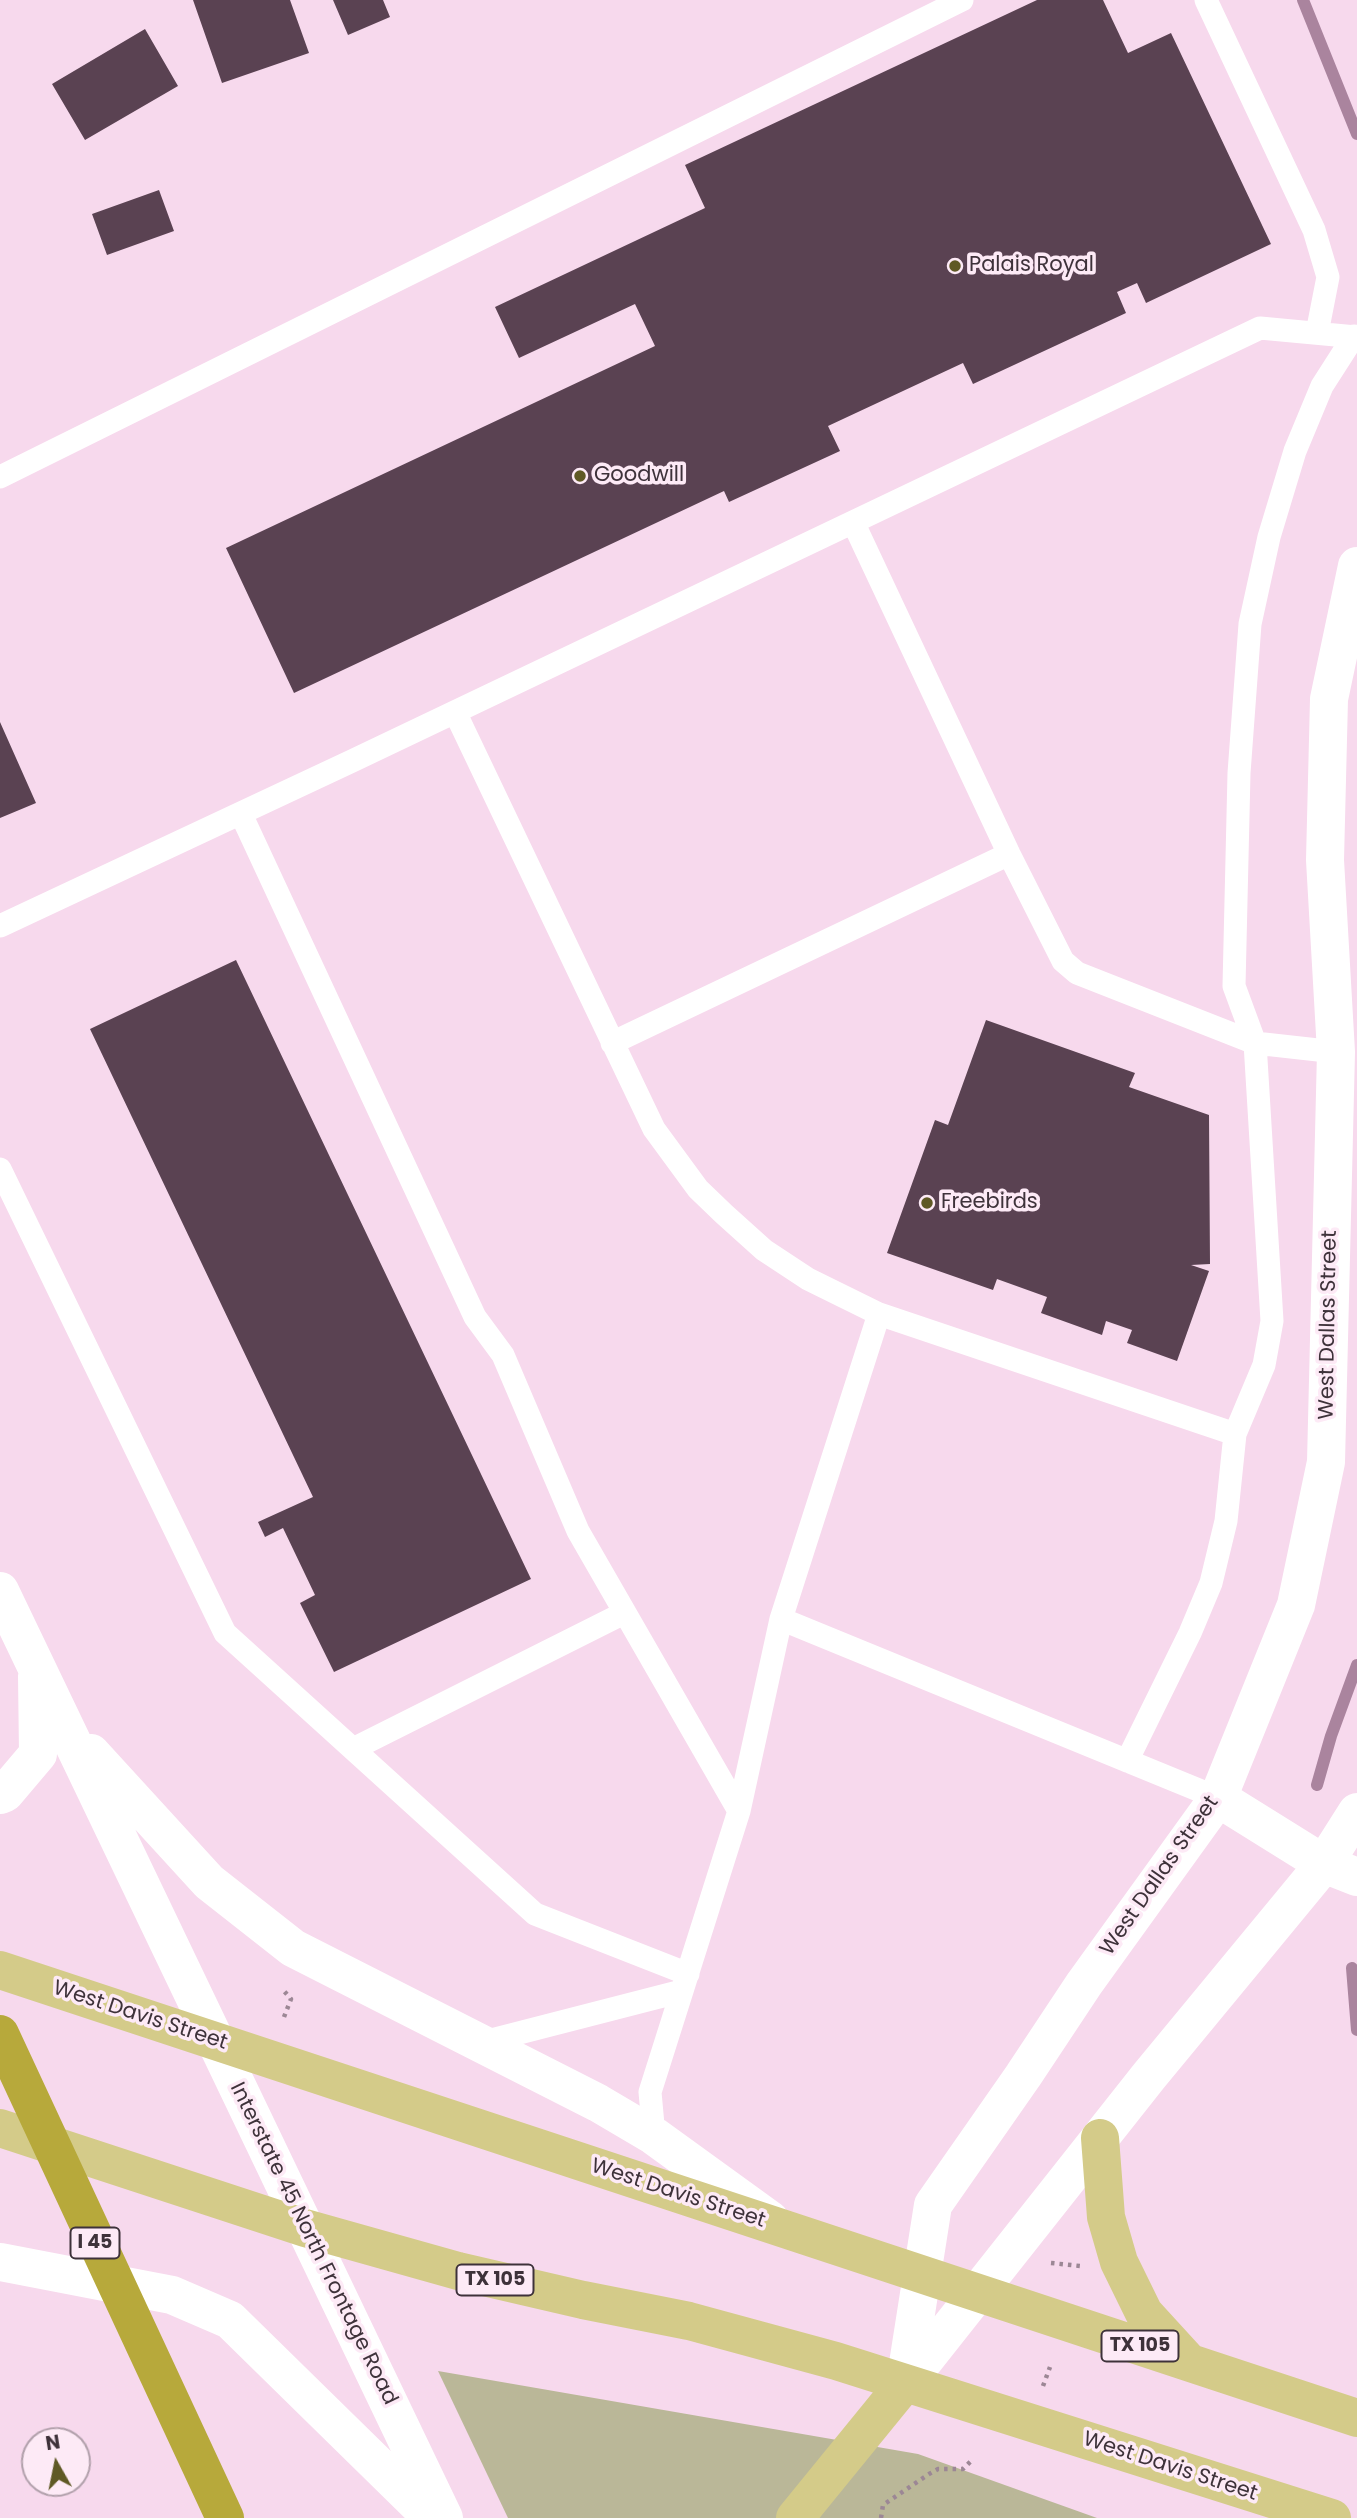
<!DOCTYPE html>
<html>
<head>
<meta charset="utf-8">
<style>
  body { margin:0 }
  #map { position:relative; width:1357px; height:2518px; overflow:hidden; background:#f7d9ed; font-family:Poppins,sans-serif }
  canvas { display:block }
  .north { position:absolute; left:21px; top:2427px; width:70px; height:70px; box-sizing:border-box; background:#fdeaf6; border:2px solid #b1a0ab; border-radius:50%; rotate:351deg; font-size:19px; font-weight:700; line-height:28px; text-align:center; color:#3e323a }
  .north::after { content:''; display:block; margin:auto; width:24px; height:32px; background:#5f5925; clip-path:polygon(50% 0,100% 100%,50% 72%,0 100%) }
</style>
</head>
<body>
<div id="map">
<canvas width="1357" height="2518"></canvas>
<div class="north">N</div>
</div>
<script>
const ctx = document.querySelector('canvas').getContext('2d');
ctx.lineJoin = 'round';
function fillPath(path, color) {
  ctx.fillStyle = color;
  ctx.fill(path, 'evenodd');
}
function poly(rows) {
  const path = new Path2D();
  for (const r of rows) {
    path.moveTo(r[0], r[1]);
    for (let i = 2; i < r.length; i += 2) path.lineTo(r[i], r[i + 1]);
  }
  return path;
}
function stroke(path, color, width, dash) {
  ctx.strokeStyle = color;
  ctx.lineWidth = width;
  ctx.lineCap = dash ? 'butt' : 'round';
  ctx.setLineDash(dash || []);
  ctx.stroke(path);
}
function drawText(font, color, halo, rows, align = 'center') {
  ctx.font = font + ' Poppins,sans-serif';
  ctx.lineWidth = 7;
  ctx.setLineDash([]);
  ctx.textBaseline = 'middle';
  ctx.strokeStyle = halo;
  ctx.fillStyle = color;
  for (const [text, x, y, turn = 0] of rows) {
    ctx.save();
    ctx.translate(x, y);
    ctx.rotate((+turn || 0) * Math.PI / 180);
    ctx.textAlign = isNaN(turn) ? turn : align;
    if (halo) ctx.strokeText(text, 0, 0);
    ctx.fillText(text, 0, 0);
    ctx.restore();
  }
}
const green = poly([
  [438,2371,918,2454,1097,2518,508,2518]
]);
const stream = poly([
  [1303,0,1357,134],
  [1317,1785,1331,1736,1357,1665],
  [1352,1968,1357,2030]
]);
const building = poly([
  [193,0,290,0,309,53,222,83],
  [333,0,383,0,390,17,348,35],
  [1037,0,1103,0,1128,53,1171,33,1271,244,1146,303,1137,283,1117,292,1126,313,973,384,963,363,828,426,840,451,729,502,724,491,294,693,226,548,655,346,635,304,519,358,495,307,705,208,685,165],
  [145,29,178,86,85,140,52,84],
  [159,190,174,231,107,255,92,214],
  [0,722,36,803,0,818],
  [236,960,531,1579,334,1672,300,1603,315,1595,283,1528,265,1537,258,1522,313,1497,90,1029],
  [986,1020,1135,1073,1129,1087,1209,1115,1210,1264,1191,1265,1209,1271,1177,1361,1127,1343,1132,1330,1106,1321,1102,1335,1041,1313,1047,1297,997,1279,993,1290,887,1253,935,1120,948,1125]
]);
const path = poly([
  [284,2017,291,1999,284,1991],
  [1051,2263,1080,2266],
  [1043,2386,1050,2367],
  [881,2518,883,2505,929,2474,938,2469,963,2469,973,2459]
]);
const lane = poly([
  [1206,0,1314,230,1328,277,1317,333],
  [0,477,962,0],
  [853,522,1009,854,1063,961,1077,973,1255,1043,1336,1052],
  [455,712,654,1129,698,1189,724,1214,764,1250,808,1279,879,1314,1235,1434,1226,1521,1211,1583,1190,1633,1127,1761],
  [241,814,475,1317,503,1355,578,1531,739,1811],
  [0,926,352,761,1260,328,1357,337],
  [612,1043,1009,854],
  [0,1169,225,1633,535,1914,688,1974],
  [1235,1434,1264,1365,1272,1321,1255,1043,1234,986,1239,773,1250,624,1269,537,1295,451,1322,386,1354,336],
  [781,1619,1218,1798],
  [353,1749,624,1613],
  [480,2043,682,1991],
  [654,2136,650,2092,739,1811,781,1619,879,1314]
]);
const secondary = poly([
  [0,1591,444,2518],
  [91,1753,209,1882,293,1948,598,2103,654,2136,770,2220],
  [0,1795,5,1793,38,1754,37,1676],
  [1218,1798,1324,1864,1357,1877],
  [0,2262,172,2295,230,2320,432,2518],
  [907,2382,1149,2076,1324,1864,1357,1812],
  [905,2383,933,2205,1023,2076,1084,1984,1218,1798,1296,1605,1326,1462,1336,1052,1325,860,1329,699,1357,566]
]);
const primary = poly([
  [0,1970,1357,2418],
  [0,2128,305,2228,458,2271,583,2300,689,2321,836,2361,1332,2518],
  [1100,2138,1106,2217,1119,2262,1144,2313,1187,2360],
  [795,2518,905,2383]
]);
const highway = poly([
  [0,2034,225,2518]
]);
const markers = [
  [955,266,7,"#5f5925"],
  [580,476,7,"#5f5925"],
  [927,1203,7,"#5f5925"]
];
const shields = [
  [95,2243,49],
  [495,2280,77],
  [1140,2346,77]
];
const shieldNames = [
  ["I 45",95,2243],
  ["TX 105",495,2280],
  ["TX 105",1140,2346]
];
const poiNames = [
  ["Palais Royal",969,266],
  ["Goodwill",594,476],
  ["Freebirds",941,1203]
];
const streetNames = [
  ["West Dallas Street",1329,1325,-89],
  ["West Dallas Street",1160,1876,-55],
  ["West Davis Street",140,2016,18],
  ["West Davis Street",678,2194,18],
  ["Interstate 45 North Frontage Road",313,2244,64],
  ["West Davis Street",1170,2467,18]
];
fillPath(green, '#bab798');
stroke(stream, '#aa849e', 12);
fillPath(building, '#5a4252');
stroke(path, '#9c8795', 4.5, [3.5, 5]);
stroke(lane, '#fff', 23);
stroke(secondary, '#fff', 38);
stroke(primary, '#d4cb89', 38);
stroke(highway, '#b7a93b', 38);
for (const [x, y, r, color] of markers) {
  const dot = new Path2D();
  dot.arc(x, y, r, 0, 2 * Math.PI);
  ctx.fillStyle = color;
  ctx.fill(dot);
  stroke(dot, '#fdeaf6', 2.5);
}
for (const [x, y, w] of shields) {
  const box = new Path2D();
  box.roundRect(x - w / 2, y - 15.5, w, 31, 5);
  ctx.fillStyle = '#fdeaf6';
  ctx.fill(box);
  stroke(box, '#3e323a', 2);
}
drawText('bold 19px', '#3e323a', null, shieldNames);
drawText('21px', '#3e323a', '#fdeaf6', poiNames, 'left');
drawText('21px', '#3e323a', '#fdeaf6', streetNames);
</script>
</body>
</html>
